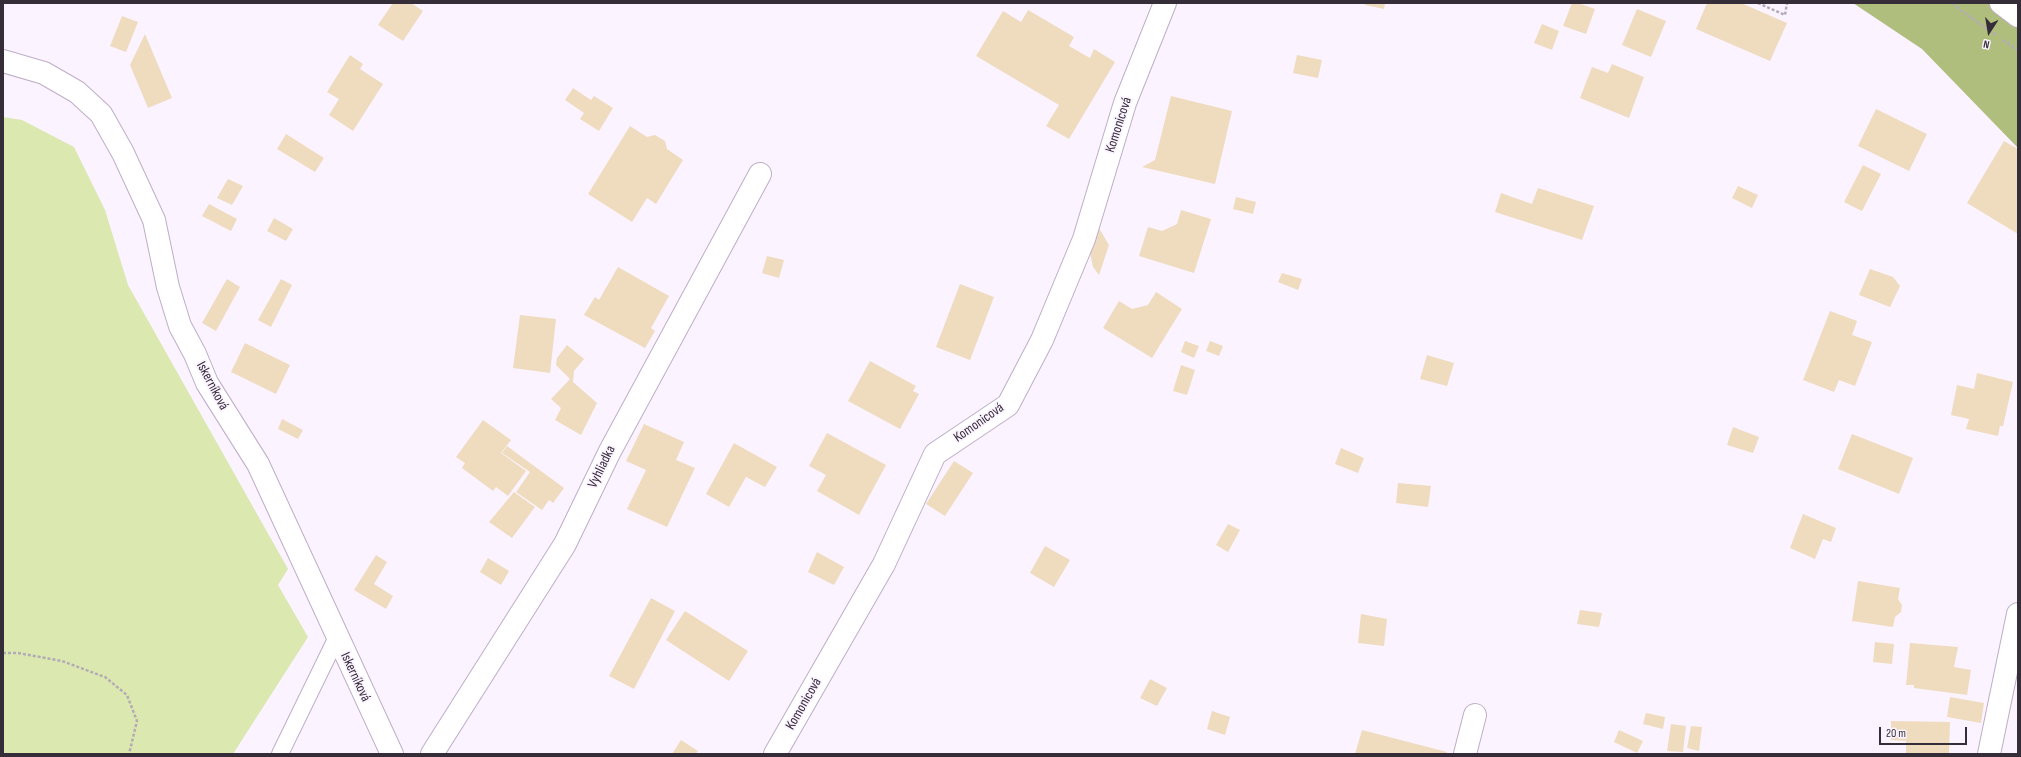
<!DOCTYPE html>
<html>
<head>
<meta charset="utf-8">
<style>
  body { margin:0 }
  #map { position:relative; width:2021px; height:757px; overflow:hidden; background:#fbf3ff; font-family:"Sofia Sans Condensed",sans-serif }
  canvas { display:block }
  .frame { position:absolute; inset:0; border:4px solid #352d38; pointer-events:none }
  .north { position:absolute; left:1969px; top:12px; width:40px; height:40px; -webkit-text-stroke:3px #fbf3ff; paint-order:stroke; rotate:192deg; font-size:11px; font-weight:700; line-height:16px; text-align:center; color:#352d38 }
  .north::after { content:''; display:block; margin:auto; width:14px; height:18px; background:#352d38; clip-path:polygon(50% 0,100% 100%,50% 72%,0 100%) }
  .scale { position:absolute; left:1879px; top:727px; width:88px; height:18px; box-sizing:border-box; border:2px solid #352d38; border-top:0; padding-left:5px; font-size:12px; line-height:14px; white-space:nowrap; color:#352d38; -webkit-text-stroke:3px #fbf3ff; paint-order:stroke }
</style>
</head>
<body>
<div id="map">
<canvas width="2021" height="757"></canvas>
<div class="frame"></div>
<div class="north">N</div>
<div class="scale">20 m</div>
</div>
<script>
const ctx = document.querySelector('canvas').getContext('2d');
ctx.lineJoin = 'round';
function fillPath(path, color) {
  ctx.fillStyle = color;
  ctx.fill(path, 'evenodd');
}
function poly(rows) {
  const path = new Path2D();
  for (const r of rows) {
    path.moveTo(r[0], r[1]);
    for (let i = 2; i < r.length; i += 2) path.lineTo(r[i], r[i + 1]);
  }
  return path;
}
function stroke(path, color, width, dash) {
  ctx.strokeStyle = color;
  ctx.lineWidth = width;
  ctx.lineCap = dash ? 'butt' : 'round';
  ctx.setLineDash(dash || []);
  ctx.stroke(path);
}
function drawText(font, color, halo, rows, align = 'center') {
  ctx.font = font + ' "Sofia Sans Condensed",sans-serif';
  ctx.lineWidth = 3.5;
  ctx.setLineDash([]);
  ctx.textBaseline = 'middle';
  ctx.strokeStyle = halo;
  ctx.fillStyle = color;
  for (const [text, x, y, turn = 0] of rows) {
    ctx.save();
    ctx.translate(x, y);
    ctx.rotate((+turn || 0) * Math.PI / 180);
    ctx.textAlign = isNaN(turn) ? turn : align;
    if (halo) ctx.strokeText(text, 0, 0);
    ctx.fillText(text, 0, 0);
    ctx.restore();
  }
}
const green = poly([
  [3,117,22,120,74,147,105,210,128,285,288,569,278,585,308,637,233,754,3,754]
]);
const forest = poly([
  [1853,3,2018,3,2018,148,1922,49]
]);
const building = poly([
  [393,3,411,3,423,11,403,41,378,25],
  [1365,3,1385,3,1384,9,1365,5],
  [1572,3,1578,3,1595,9,1586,34,1563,26],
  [1707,3,1741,3,1787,23,1770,61,1696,29],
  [1637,9,1666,21,1651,57,1622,45],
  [1028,10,1074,37,1069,46,1090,58,1094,49,1115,62,1069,139,1046,126,1059,105,976,56,1003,11,1021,22],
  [122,16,138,22,126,52,110,46],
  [1542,24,1559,31,1552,50,1534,43],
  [145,34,172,98,148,108,130,65],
  [350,55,363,64,360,69,383,84,353,131,329,115,339,99,327,92],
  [1297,55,1322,60,1318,78,1293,73],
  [1612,64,1644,77,1629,118,1580,98,1592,67,1608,73],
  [573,88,591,100,594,96,613,108,599,131,580,119,584,113,565,100],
  [1171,96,1232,111,1215,184,1142,167,1155,160],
  [1876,109,1927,134,1909,171,1858,146],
  [630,126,647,137,655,135,665,141,667,149,683,160,656,204,647,198,632,222,588,194],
  [286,134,324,158,315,172,277,149],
  [2004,141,2018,149,2018,234,1967,203],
  [1863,165,1881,174,1862,211,1844,202],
  [228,179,243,186,232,205,217,198],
  [1738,186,1758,195,1752,208,1732,198],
  [1538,188,1594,206,1582,240,1495,212,1501,193,1532,204],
  [1236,197,1256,202,1253,214,1233,209],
  [209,204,237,219,231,231,202,216],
  [1181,210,1211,219,1194,273,1139,256,1148,227,1162,231,1177,224],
  [274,218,293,229,286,241,267,231],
  [1096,223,1109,245,1099,275,1093,267,1090,253,1091,241],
  [767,256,784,260,779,278,762,273],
  [618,267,669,296,651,328,655,331,645,348,584,315,595,297,599,300],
  [1870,269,1893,277,1900,286,1890,307,1859,295],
  [1282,273,1302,279,1298,290,1278,282],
  [227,279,240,287,216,331,202,323],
  [281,279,292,285,271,327,258,320],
  [960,284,994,297,970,360,936,347],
  [1156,292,1182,309,1152,358,1103,328,1119,301,1132,309,1148,305],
  [1830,311,1857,321,1852,335,1872,342,1855,386,1839,380,1834,392,1803,380],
  [520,315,556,319,550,373,513,368],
  [1185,341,1199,346,1194,358,1181,352],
  [1210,341,1223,346,1219,356,1206,351],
  [245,343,290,365,276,394,231,372],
  [567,345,584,359,574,371,573,382,597,403,581,435,555,420,561,408,551,399,570,379,556,365,557,358],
  [1427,355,1454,363,1447,386,1420,379],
  [870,361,916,386,913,391,919,394,900,429,848,401],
  [1181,365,1195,370,1187,395,1173,391],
  [1977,373,2013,382,2003,426,2000,426,1998,436,1966,429,1969,419,1951,415,1957,385,1974,389],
  [282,419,303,430,298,439,278,429],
  [483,420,511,440,501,453,526,471,508,496,496,487,493,491,462,468,465,463,456,457],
  [644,424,684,442,676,460,695,468,667,527,627,509,646,470,626,461],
  [1733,427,1759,437,1753,453,1727,445],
  [827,433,886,465,859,515,817,491,826,475,809,466],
  [1852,434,1913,458,1899,494,1838,469],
  [734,443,777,467,765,487,746,477,729,507,706,494],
  [507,446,564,488,553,503,549,500,542,510,516,492,530,472,502,453],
  [1341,448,1364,458,1358,473,1335,464],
  [954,461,973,473,945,516,926,504],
  [1398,483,1431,486,1428,507,1396,503],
  [514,492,535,507,512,538,489,522],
  [1803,514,1836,528,1831,542,1823,539,1815,559,1790,548],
  [1228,524,1240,530,1228,552,1216,545],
  [1045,546,1070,560,1054,587,1030,573],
  [817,552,844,567,834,585,808,572],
  [376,555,387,562,374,584,393,596,386,609,354,590],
  [488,558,509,571,501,585,480,572],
  [1858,581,1900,588,1898,599,1902,605,1901,612,1895,617,1893,627,1852,621],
  [651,598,675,611,634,689,609,676],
  [1580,610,1602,613,1599,627,1577,624],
  [685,611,748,651,729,681,666,640],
  [1361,614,1387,619,1384,646,1358,643],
  [1875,642,1894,644,1892,664,1873,662],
  [1910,643,1958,647,1954,667,1971,670,1967,695,1914,688,1914,685,1906,685],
  [1150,679,1167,688,1157,706,1140,698],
  [1950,697,1984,703,1981,723,1947,717],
  [1212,711,1230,717,1225,735,1207,729],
  [1646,713,1665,717,1663,729,1643,724],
  [1891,721,1950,722,1949,754,1906,754,1906,741,1891,740],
  [1671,724,1686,726,1683,752,1667,751],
  [1691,726,1702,727,1699,751,1687,748],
  [1362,730,1447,752,1446,754,1355,754],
  [1619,730,1643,741,1637,753,1614,742],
  [681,740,698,751,696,754,672,754]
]);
const path = poly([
  [1758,3,1785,15,1787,3],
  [1953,3,1960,10,1996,35],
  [2003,40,2018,50],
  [3,653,18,653,62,661,105,677,127,695,137,721,129,754]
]);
const lane = poly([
  [280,754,337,637]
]);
const street = poly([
  [2001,3,2018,16],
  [3,61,44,73,77,92,101,114,123,153,154,220,168,287,180,326,195,354,207,383,258,464,392,754],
  [432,754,565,544,610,451,760,174],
  [775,754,884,564,935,454,1008,405,1042,340,1084,239,1125,103,1165,3],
  [1465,754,1475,715],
  [1989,754,2018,614]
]);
const streetNames = [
  ["Komonicová",1119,125,-72],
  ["Iskerníková",212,386,62],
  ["Komonicová",979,423,-35],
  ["Vyhliadka",602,467,-64],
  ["Iskerníková",355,677,65],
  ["Komonicová",804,704,-60]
];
fillPath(green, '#dbe8af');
fillPath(forest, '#afbe7c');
fillPath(building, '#efdcbf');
stroke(lane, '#bfadc8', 18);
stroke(street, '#bfadc8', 24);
stroke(path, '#b3abb6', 2.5, [3, 2]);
stroke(lane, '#fff', 16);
stroke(street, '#fff', 22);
drawText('14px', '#352d38', '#fbf3ff', streetNames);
</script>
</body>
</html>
